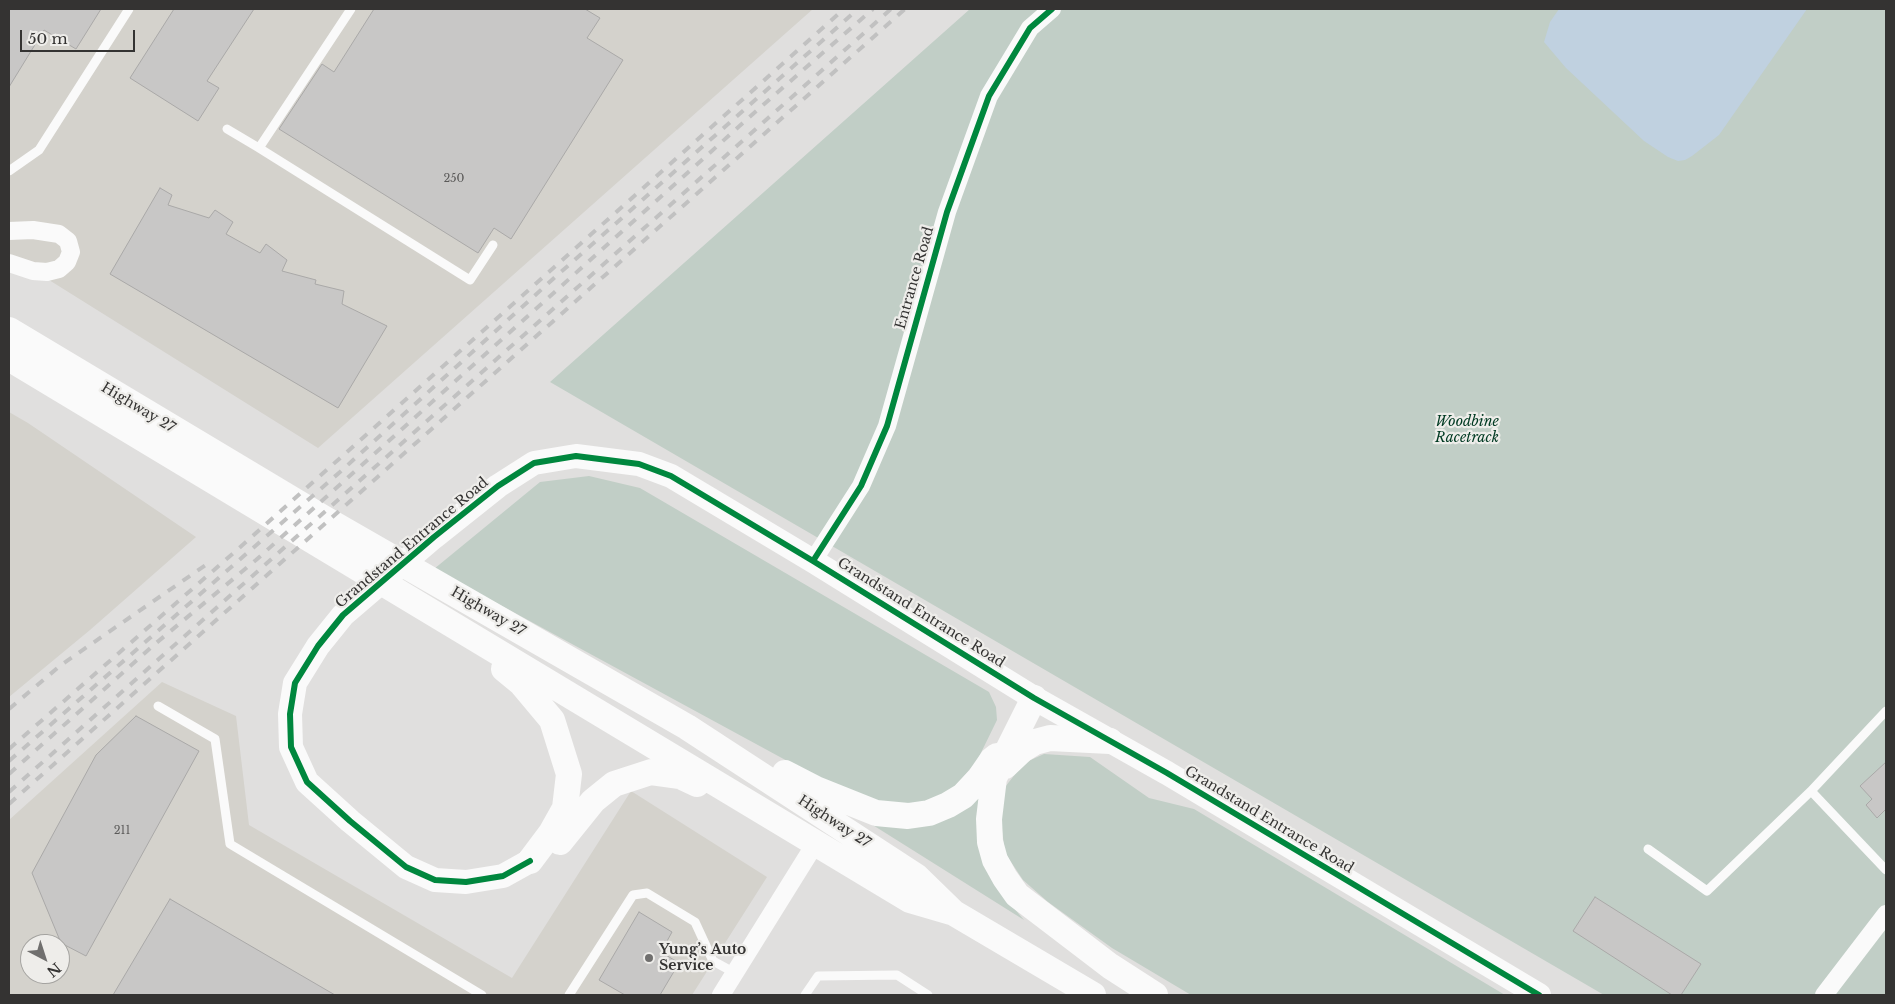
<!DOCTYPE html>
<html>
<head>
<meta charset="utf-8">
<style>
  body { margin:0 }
  #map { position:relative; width:1895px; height:1004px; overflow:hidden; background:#e0dfde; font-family:"Libre Baskerville",serif }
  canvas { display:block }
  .frame { position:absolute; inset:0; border:10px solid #343332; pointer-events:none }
  .north { position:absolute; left:20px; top:934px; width:50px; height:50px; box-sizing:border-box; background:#eeedea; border:1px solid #a4a3a0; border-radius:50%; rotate:140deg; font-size:14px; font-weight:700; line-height:20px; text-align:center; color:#343332 }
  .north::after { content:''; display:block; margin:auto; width:18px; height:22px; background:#706f6e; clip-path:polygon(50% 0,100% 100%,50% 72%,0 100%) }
  .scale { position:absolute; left:20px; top:30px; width:115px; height:22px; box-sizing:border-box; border:2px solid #343332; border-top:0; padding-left:6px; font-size:15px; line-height:18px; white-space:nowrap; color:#343332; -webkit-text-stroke:4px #eeedea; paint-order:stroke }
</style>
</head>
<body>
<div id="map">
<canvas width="1895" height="1004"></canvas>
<div class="frame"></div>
<div class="north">N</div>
<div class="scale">50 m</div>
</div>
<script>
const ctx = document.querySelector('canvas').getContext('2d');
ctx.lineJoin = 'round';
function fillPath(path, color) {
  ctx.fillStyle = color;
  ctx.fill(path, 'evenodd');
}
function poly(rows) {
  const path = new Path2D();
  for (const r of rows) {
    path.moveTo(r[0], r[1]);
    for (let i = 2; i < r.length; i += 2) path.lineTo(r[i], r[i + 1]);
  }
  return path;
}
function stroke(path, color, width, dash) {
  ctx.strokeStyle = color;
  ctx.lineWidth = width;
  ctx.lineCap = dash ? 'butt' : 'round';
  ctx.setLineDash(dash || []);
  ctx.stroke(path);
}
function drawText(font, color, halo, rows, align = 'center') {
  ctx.font = font + ' "Libre Baskerville",serif';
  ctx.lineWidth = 4.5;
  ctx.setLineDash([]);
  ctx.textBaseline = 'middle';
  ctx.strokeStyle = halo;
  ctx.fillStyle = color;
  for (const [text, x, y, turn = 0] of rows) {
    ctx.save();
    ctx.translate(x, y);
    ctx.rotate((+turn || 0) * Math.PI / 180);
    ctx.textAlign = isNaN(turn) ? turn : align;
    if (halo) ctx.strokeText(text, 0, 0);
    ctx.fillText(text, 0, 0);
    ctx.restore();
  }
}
const built = poly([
  [9,9,813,9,318,448,9,255],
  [9,412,28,423,196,537,90,630,9,697],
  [162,682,236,716,249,825,512,978,631,791,767,877,692,995,9,995,9,820],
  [30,944,60,944,60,974,30,974]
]);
const green = poly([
  [970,9,1886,9,1886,995,1604,995,550,382],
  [589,476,640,488,989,692,996,707,997,720,977,761,944,799,892,809,837,788,434,569,540,482],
  [1044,754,1090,757,1149,798,1194,809,1505,995,1191,995,1112,948,1048,902,1023,880,1005,853,1000,815,1005,787,1024,763],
  [979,792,1002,894,1024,920,860,817]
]);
const water = poly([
  [1559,9,1807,9,1719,135,1692,156,1685,160,1678,161,1668,157,1644,141,1566,68,1544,42,1550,22]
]);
const building = poly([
  [9,9,101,9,76,49,44,30,9,87,9,9],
  [174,9,254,9,207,81,219,88,198,121,130,78,174,9],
  [374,9,585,9,600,18,587,38,623,60,511,239,494,228,478,253,279,129,322,64,334,72,374,9],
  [160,188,172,195,168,205,209,218,215,210,233,222,226,234,260,253,266,244,287,260,282,271,316,280,315,284,344,291,342,304,387,326,338,408,110,274,160,188],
  [136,716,199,751,86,956,61,943,32,873,96,755,136,716],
  [1886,762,1886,809,1877,818,1866,805,1872,799,1860,786,1886,762],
  [1595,897,1701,964,1681,995,1672,995,1573,931,1595,897],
  [170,899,335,995,113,995,170,899],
  [639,912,672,932,661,952,679,963,660,995,625,995,599,980,639,912]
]);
const lane = poly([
  [351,9,259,148,470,280,493,245],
  [227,129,259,148],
  [9,171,39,150,129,9],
  [158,706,215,739,230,844,482,995],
  [1886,711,1811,791,1886,870],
  [1648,849,1707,891,1811,791],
  [569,995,633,895,647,893,695,922,713,961,735,973],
  [805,995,818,976,897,975,928,995]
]);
const street = poly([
  [9,231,33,230,59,234,68,241,71,252,67,262,59,269,47,272,33,271,9,263],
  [813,561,861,486,887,426,947,212,989,96,1030,28,1052,9],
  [721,995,815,844],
  [1824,995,1886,914]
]);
const secondary = poly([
  [530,861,503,876,466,882,435,880,406,867,350,821,307,782,291,747,290,714,295,683,318,646,343,615,434,537,498,486,534,463,576,456,639,464,671,476,813,561,1034,698,1167,773,1539,995]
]);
const primary = poly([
  [9,330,323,518,687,727,917,877,954,913,1093,995],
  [9,358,910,900,951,912],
  [504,669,521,683,552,720,569,774,565,808,551,833,530,861],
  [1034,698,994,778,989,819,990,842,995,860,1005,878,1017,895,1110,966,1155,995],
  [1005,766,1022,750,1035,742,1050,738,1110,741],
  [785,773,816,789,876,813,908,816,929,813,948,805,963,796,979,779,992,760,997,756],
  [560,842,593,801,614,784,651,772,680,776,697,784]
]);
const rail = poly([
  [9,709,61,665,210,562],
  [9,749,238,549,844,9],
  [9,761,340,472,553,279,858,9],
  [9,774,155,644,256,560,763,105,873,9],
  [9,792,891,9],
  [9,804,905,9]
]);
const cycleway = poly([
  [813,561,861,486,887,426,947,212,989,96,1030,28,1052,9],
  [530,861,503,876,466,882,435,880,406,867,350,821,307,782,291,747,290,714,295,683,318,646,343,615,434,537,498,486,534,463,576,456,639,464,671,476,813,561,1034,698,1167,773,1539,995]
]);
const markers = [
  [649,958,5,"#706f6e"]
];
const numberNames = [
  ["250",454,179],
  ["211",122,831]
];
const streetNames = [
  ["Entrance Road",915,278,-74],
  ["Highway 27",138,408,31],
  ["Grandstand Entrance Road",412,543,-40],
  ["Highway 27",488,612,30],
  ["Grandstand Entrance Road",921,613,32],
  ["Grandstand Entrance Road",1269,820,31],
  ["Highway 27",834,822,33]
];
const parkNames = [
  ["Woodbine",1467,422],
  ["Racetrack",1467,438]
];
const poiNames = [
  ["Yung’s Auto",659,950],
  ["Service",659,966]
];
fillPath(built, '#d4d2cc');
fillPath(green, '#c1cec6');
fillPath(water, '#c0d1e0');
fillPath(building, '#c8c7c6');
stroke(building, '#aaa9a8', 1);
stroke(lane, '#fafafa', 9);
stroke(street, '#fafafa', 18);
stroke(secondary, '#fafafa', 24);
stroke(primary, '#fafafa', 26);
stroke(rail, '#c1c1c1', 4, [9, 9]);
stroke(cycleway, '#00873e', 6);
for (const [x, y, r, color] of markers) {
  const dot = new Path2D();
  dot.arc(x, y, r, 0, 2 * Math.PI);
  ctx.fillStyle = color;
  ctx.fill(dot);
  stroke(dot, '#eeedea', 2);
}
drawText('11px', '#5b5a59', null, numberNames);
drawText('14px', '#343332', '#eeedea', streetNames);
drawText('italic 14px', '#003a22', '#eeedea', parkNames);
drawText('bold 14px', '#343332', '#eeedea', poiNames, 'left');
</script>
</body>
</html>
